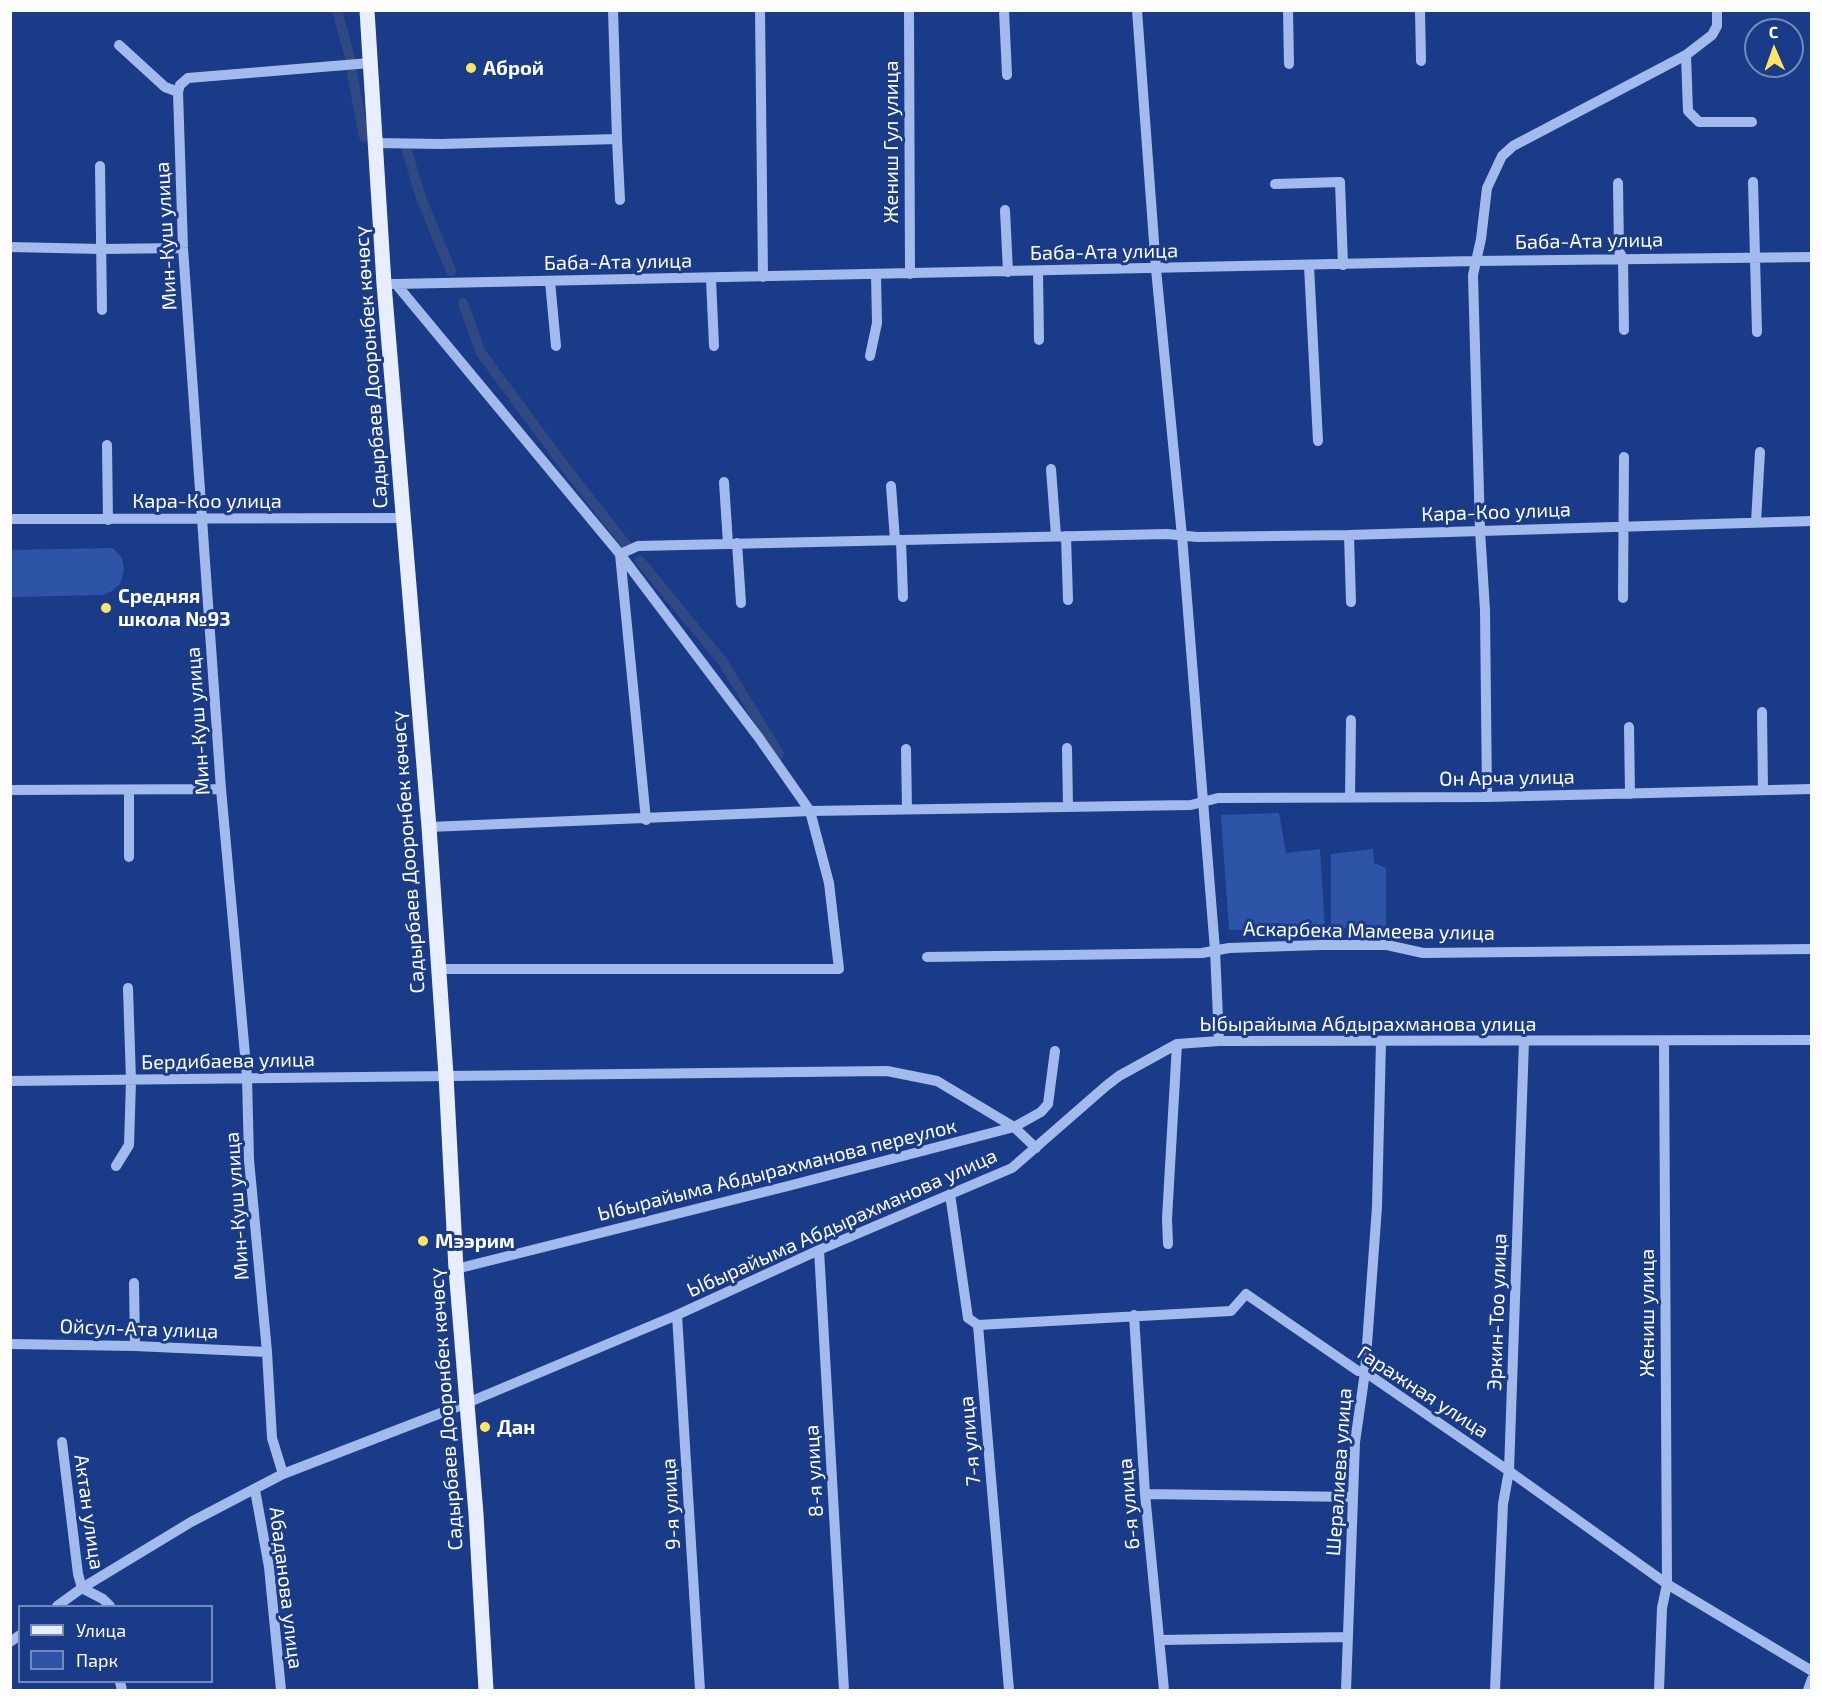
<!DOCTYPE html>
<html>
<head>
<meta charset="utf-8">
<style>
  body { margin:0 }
  #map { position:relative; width:1822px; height:1701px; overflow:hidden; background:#1a3c88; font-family:"Exo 2",sans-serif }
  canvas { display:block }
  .frame { position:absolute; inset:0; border:12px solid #fff; pointer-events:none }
  .legend { position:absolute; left:18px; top:1605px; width:195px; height:78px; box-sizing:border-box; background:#1a3c88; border:2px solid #768ab8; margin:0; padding:8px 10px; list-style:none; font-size:18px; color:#fff }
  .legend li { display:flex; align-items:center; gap:12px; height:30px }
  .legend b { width:30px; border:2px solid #768ab8 }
  .north { position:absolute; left:1744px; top:18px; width:60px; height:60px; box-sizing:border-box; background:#1a3c88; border:2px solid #768ab8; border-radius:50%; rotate:358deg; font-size:16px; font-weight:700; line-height:24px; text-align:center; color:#fff }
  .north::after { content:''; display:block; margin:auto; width:21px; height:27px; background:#fee55f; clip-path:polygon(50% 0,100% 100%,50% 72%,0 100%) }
</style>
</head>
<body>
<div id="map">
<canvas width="1822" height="1701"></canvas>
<div class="frame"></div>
<ul class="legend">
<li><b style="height:8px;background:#e8eeff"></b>Улица</li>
<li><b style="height:16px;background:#2d54a6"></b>Парк</li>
</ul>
<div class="north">С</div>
</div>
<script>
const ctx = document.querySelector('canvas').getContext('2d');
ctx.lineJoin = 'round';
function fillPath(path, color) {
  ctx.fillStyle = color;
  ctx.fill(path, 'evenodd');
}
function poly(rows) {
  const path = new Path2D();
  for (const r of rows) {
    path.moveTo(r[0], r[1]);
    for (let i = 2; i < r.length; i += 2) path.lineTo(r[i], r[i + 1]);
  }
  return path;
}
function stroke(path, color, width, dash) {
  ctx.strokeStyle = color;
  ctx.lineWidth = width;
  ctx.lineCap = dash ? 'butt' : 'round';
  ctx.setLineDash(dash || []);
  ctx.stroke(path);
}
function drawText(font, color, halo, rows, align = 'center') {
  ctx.font = font + ' "Exo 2",sans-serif';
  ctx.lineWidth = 6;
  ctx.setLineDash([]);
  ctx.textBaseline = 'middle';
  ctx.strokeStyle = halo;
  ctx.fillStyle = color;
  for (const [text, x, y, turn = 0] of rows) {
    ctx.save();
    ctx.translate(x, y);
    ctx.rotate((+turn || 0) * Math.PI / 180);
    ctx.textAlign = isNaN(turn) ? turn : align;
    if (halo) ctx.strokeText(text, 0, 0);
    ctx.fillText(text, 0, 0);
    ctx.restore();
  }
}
const green = poly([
  [113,548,122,558,124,569,120,584,112,591,103,595,11,597,11,550],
  [1279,813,1286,853,1320,849,1325,928,1229,930,1221,815],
  [1373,849,1374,863,1386,868,1386,927,1331,928,1331,854]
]);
const canal = poly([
  [337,10,350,58],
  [352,73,364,137],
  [407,151,421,198,451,271],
  [463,303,481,353,566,468,628,547],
  [640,561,723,662,779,754]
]);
const minor = poly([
  [760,10,763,277],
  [909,10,910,274],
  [1004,10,1007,75],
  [1137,10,1156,269,1182,536,1203,801,1215,950,1219,1041],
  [1288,10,1289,64],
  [1420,10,1421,61],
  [119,45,165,87,178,92],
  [1686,55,1688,111,1699,122,1752,122],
  [617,139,620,200],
  [375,143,441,144,617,139,613,10],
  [100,166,102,310],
  [1753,182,1757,332],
  [1618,183,1619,251,1623,259,1624,330],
  [1275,184,1340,182,1343,265],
  [1005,210,1008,272],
  [10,247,101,249,183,248],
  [1309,266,1318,441],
  [1038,272,1039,340],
  [711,279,714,346],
  [550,281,556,346],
  [393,284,396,284,620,554,759,738,810,811,829,883,839,969,438,969],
  [396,284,1475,261,1812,257],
  [870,356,877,323,876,275],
  [107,445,108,520],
  [1051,469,1056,536],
  [724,482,728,544],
  [891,486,895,540],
  [10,519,403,518],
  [1756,522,1760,452],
  [1349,535,1351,602],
  [1066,536,1068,600],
  [901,540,903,597],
  [737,543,741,603],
  [1623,598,1624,457],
  [1762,712,1763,790],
  [1629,727,1630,794],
  [1067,748,1068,806],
  [906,749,907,809],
  [10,790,221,789],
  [129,790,129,857],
  [1487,797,1485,610,1480,530,1473,275,1481,239,1487,188,1502,156,1513,146,1686,55,1712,35,1717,26,1717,10],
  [1350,798,1351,720],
  [646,820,620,554,638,546,1167,534,1197,537,1349,535,1812,521],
  [429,827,810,811,1191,805,1218,798,1487,797,1812,789],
  [927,957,1202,953,1229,948,1320,945,1387,945,1423,953,1812,949],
  [10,1081,887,1071,937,1081,1014,1127,1036,1148],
  [116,1166,129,1145,131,1081,128,988],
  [950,1194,968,1318,978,1325,1009,1690],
  [1168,1244,1167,1219,1177,1044],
  [819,1250,844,1690],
  [456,1269,792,1185,1014,1127,1041,1112,1048,1104,1055,1051],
  [134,1283,135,1346],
  [677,1315,700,1690],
  [1134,1315,1145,1494,1164,1690],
  [978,1325,1231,1311,1246,1294,1358,1371,1365,1372,1509,1471,1667,1584,1812,1671],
  [10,1344,135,1346,267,1352],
  [62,1442,78,1574,82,1588,103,1599,110,1606],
  [283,1474,272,1438,267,1352,249,1160,247,1077,221,789,183,248,178,92,180,85,188,78,370,63],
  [255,1490,269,1567,281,1690],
  [1145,1494,1353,1497],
  [57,1606,82,1588,191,1522,283,1474,467,1403,677,1315,819,1250,1012,1168,1106,1086,1119,1076,1177,1044,1219,1041,1812,1040],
  [1160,1640,1348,1637],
  [10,1642,20,1635],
  [120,1682,122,1690],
  [1346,1690,1355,1442,1365,1372,1377,1207,1381,1041],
  [1495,1690,1503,1504,1509,1471,1524,1041],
  [1659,1690,1662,1608,1667,1584,1664,1041],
  [1808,1690,1812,1679]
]);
const major = poly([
  [367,10,384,284,429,827,446,1075,456,1269,476,1514,486,1690]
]);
const markers = [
  [471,68,6,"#fee55f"],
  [106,608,6,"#fee55f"],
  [423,1241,6,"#fee55f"],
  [485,1427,6,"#fee55f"]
];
const poiNames = [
  ["Аброй",483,68],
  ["Средняя",118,596],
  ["школа №93",118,619],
  ["Мээрим",435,1241],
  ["Дан",497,1427]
];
const streetNames = [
  ["Жениш Гул улица",891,142,-90],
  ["Мин-Куш улица",166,236,-93],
  ["Баба-Ата улица",1589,241,-1],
  ["Баба-Ата улица",1104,252,-1],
  ["Баба-Ата улица",618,262,-1],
  ["Садырбаев Дооронбек көчөсү",371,367,-94],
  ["Кара-Коо улица",207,501],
  ["Кара-Коо улица",1496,512,-2],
  ["Мин-Куш улица",198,721,-94],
  ["Он Арча улица",1507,778,-1],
  ["Садырбаев Дооронбек көчөсү",408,852,-94],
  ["Аскарбека Мамеева улица",1369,931,1],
  ["Ыбырайыма Абдырахманова улица",1368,1024],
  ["Бердибаева улица",228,1061,-1],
  ["Ыбырайыма Абдырахманова переулок",777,1170,-14],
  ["Мин-Куш улица",237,1206,-94],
  ["Ыбырайыма Абдырахманова улица",842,1223,-24],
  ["Эркин-Тоо улица",1497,1312,-88],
  ["Жениш улица",1647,1313,-90],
  ["Ойсул-Ата улица",139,1329,2],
  ["Гаражная улица",1423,1392,33],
  ["Садырбаев Дооронбек көчөсү",446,1409,-94],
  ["7-я улица",970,1441,-95],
  ["8-я улица",814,1471,-93],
  ["Шералиева улица",1339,1472,-86],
  ["9-я улица",671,1504,-93],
  ["6-я улица",1129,1504,-95],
  ["Актан улица",89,1512,82],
  ["Абаданова улица",286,1588,83]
];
fillPath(green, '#2d54a6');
stroke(canal, '#304982', 10);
stroke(minor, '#a3bbec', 10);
stroke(major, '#e8eeff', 15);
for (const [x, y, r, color] of markers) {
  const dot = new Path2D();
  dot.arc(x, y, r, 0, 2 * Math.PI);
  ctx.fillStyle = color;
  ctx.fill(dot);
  stroke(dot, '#1a3c88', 2);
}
drawText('bold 20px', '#fff', '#1a3c88', poiNames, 'left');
drawText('20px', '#fff', '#1a3c88', streetNames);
</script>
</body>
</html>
